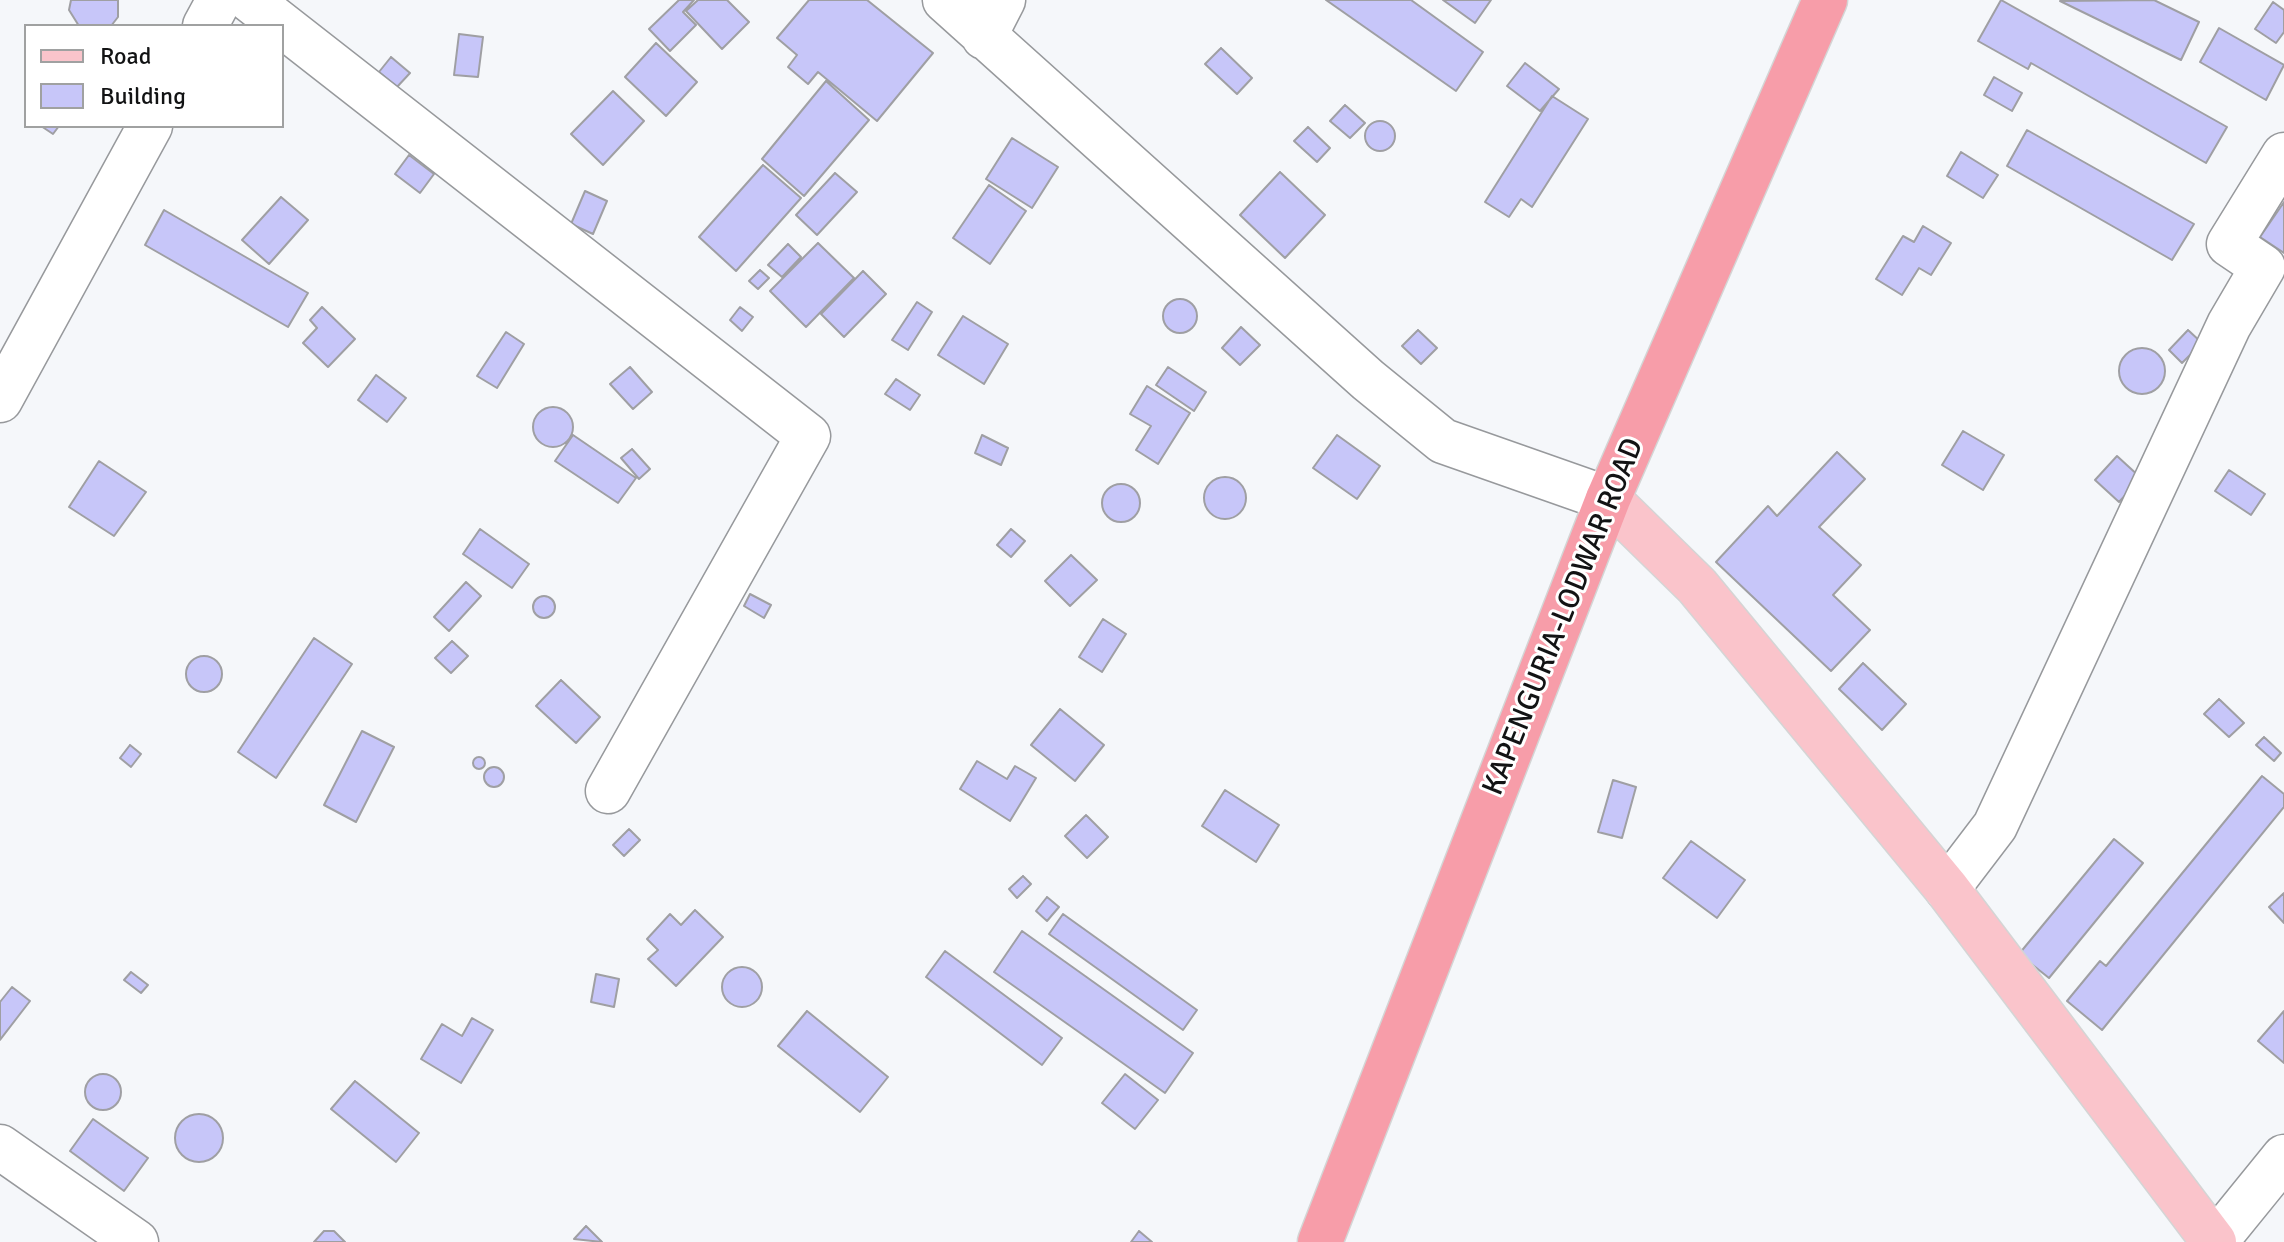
<!DOCTYPE html>
<html>
<head>
<meta charset="utf-8">
<style>
  body { margin:0 }
  #map { position:relative; width:2284px; height:1242px; overflow:hidden; background:#f5f7fa; font-family:Signika,sans-serif }
  canvas { display:block }
  .legend { position:absolute; left:24px; top:24px; width:260px; height:104px; box-sizing:border-box; background:#fff; border:2px solid #a0a1a1; margin:0; padding:10px 14px; list-style:none; font-size:24px; color:#121314 }
  .legend li { display:flex; align-items:center; gap:16px; height:40px }
  .legend b { width:40px; border:2px solid #a0a1a1 }
</style>
</head>
<body>
<div id="map">
<canvas width="2284" height="1242"></canvas>
<ul class="legend">
<li><b style="height:10px;background:#fac4cb"></b>Road</li>
<li><b style="height:22px;background:#c7c6f9"></b>Building</li>
</ul>
</div>
<script>
const ctx = document.querySelector('canvas').getContext('2d');
ctx.lineJoin = 'round';
function fillPath(path, color) {
  ctx.fillStyle = color;
  ctx.fill(path, 'evenodd');
}
function poly(rows) {
  const path = new Path2D();
  for (const r of rows) {
    if (r.length === 3) {
      path.moveTo(r[0] + r[2], r[1]);
      path.arc(r[0], r[1], r[2], 0, 2 * Math.PI);
      continue;
    }
    path.moveTo(r[0], r[1]);
    for (let i = 2; i < r.length; i += 2) path.lineTo(r[i], r[i + 1]);
  }
  return path;
}
function stroke(path, color, width, dash) {
  ctx.strokeStyle = color;
  ctx.lineWidth = width;
  ctx.lineCap = dash ? 'butt' : 'round';
  ctx.setLineDash(dash || []);
  ctx.stroke(path);
}
function drawText(font, color, halo, rows, align = 'center') {
  ctx.font = font + ' Signika,sans-serif';
  ctx.lineWidth = 6;
  ctx.setLineDash([]);
  ctx.textBaseline = 'middle';
  ctx.strokeStyle = halo;
  ctx.fillStyle = color;
  for (const [text, x, y, turn = 0] of rows) {
    ctx.save();
    ctx.translate(x, y);
    ctx.rotate((+turn || 0) * Math.PI / 180);
    ctx.textAlign = isNaN(turn) ? turn : align;
    if (halo) ctx.strokeText(text, 0, 0);
    ctx.fillText(text, 0, 0);
    ctx.restore();
  }
}
const building = poly([
  [71,0,118,0,118,17,111,26,79,26,69,10,71,0],
  [679,0,694,0,683,12,696,25,670,51,649,29,679,0],
  [698,0,727,0,749,22,722,49,686,11,698,0],
  [809,0,867,0,933,53,877,121,818,72,808,84,788,67,797,55,777,38,809,0],
  [1326,0,1411,0,1483,52,1456,91,1326,0],
  [1443,0,1491,0,1475,23,1443,0],
  [2001,0,2227,127,2206,163,2031,63,2028,69,1978,41,2001,0],
  [2154,0,2199,22,2181,60,2060,1,2154,0],
  [2273,2,2284,10,2284,32,2276,43,2255,29,2273,2],
  [2219,28,2284,65,2266,100,2200,62,2219,28],
  [459,34,483,37,478,77,454,75,459,34],
  [656,43,697,82,666,116,625,77,656,43],
  [1221,48,1252,78,1237,94,1205,64,1221,48],
  [391,57,410,73,397,87,379,72,391,57],
  [1525,63,1559,89,1540,111,1507,86,1525,63],
  [1994,77,2022,93,2012,111,1984,95,1994,77],
  [826,81,869,120,804,196,762,159,826,81],
  [613,91,644,121,603,165,571,134,613,91],
  [1552,96,1588,119,1532,207,1521,199,1509,217,1485,202,1552,96],
  [1345,105,1365,123,1350,138,1330,121,1345,105],
  [1380,136,15],
  [41,126,59,126,53,134,41,126],
  [1308,127,1330,148,1317,162,1294,141,1308,127],
  [2027,130,2194,224,2172,260,2007,166,2027,130],
  [1012,138,1058,167,1032,208,986,179,1012,138],
  [1961,152,1998,175,1983,198,1947,176,1961,152],
  [409,155,434,174,420,193,395,174,409,155],
  [763,165,801,198,736,271,699,237,763,165],
  [1280,172,1325,215,1285,258,1240,215,1280,172],
  [835,173,857,192,817,235,796,215,835,173],
  [989,185,1026,211,990,264,953,238,989,185],
  [585,191,607,201,593,234,571,224,585,191],
  [281,197,308,220,269,264,242,240,281,197],
  [2284,202,2284,253,2260,237,2284,202],
  [164,210,308,293,288,327,145,245,164,210],
  [1923,226,1951,243,1931,275,1919,268,1902,295,1876,279,1903,236,1914,242,1923,226],
  [818,243,854,278,806,327,770,291,818,243],
  [788,244,801,257,782,277,768,265,788,244],
  [760,270,769,278,758,289,749,281,760,270],
  [863,271,886,294,844,337,821,314,863,271],
  [1180,316,17],
  [917,302,932,312,908,350,892,340,917,302],
  [322,307,355,339,328,367,303,343,317,328,310,320,322,307],
  [740,307,753,317,742,331,730,320,740,307],
  [963,316,1008,344,984,384,938,355,963,316],
  [1241,327,1260,345,1240,365,1222,348,1241,327],
  [1418,330,1437,348,1421,364,1402,346,1418,330],
  [2188,330,2202,343,2182,363,2169,350,2188,330],
  [506,332,524,344,497,388,477,376,506,332],
  [2142,371,23],
  [630,367,652,392,633,409,610,384,630,367],
  [1168,367,1206,392,1194,411,1156,385,1168,367],
  [376,375,406,398,387,422,358,400,376,375],
  [896,379,920,395,910,410,885,394,896,379],
  [1147,386,1190,413,1158,464,1136,450,1151,426,1130,414,1147,386],
  [553,427,20],
  [1963,431,2004,455,1983,490,1942,465,1963,431],
  [573,435,636,478,618,503,555,461,573,435],
  [982,435,1008,448,1001,465,975,453,982,435],
  [1337,435,1380,466,1357,499,1313,468,1337,435],
  [632,449,650,469,639,479,621,458,632,449],
  [1837,452,1865,479,1819,527,1861,565,1833,595,1870,630,1831,671,1716,562,1768,506,1777,516,1837,452],
  [2117,456,2141,478,2119,502,2095,480,2117,456],
  [99,461,146,492,114,536,69,507,99,461],
  [2229,470,2265,494,2251,515,2215,491,2229,470],
  [1225,498,21],
  [1121,503,19],
  [480,529,529,564,512,588,463,554,480,529],
  [1011,529,1025,541,1011,557,997,545,1011,529],
  [1071,555,1097,580,1070,606,1045,581,1071,555],
  [466,582,481,596,449,631,434,617,466,582],
  [750,594,771,605,764,618,744,606,750,594],
  [544,607,11],
  [1103,619,1126,634,1102,672,1079,657,1103,619],
  [314,638,352,664,276,778,238,752,314,638],
  [452,641,468,656,451,673,435,658,452,641],
  [204,674,18],
  [1863,663,1906,704,1882,730,1839,689,1863,663],
  [561,680,600,717,576,743,536,706,561,680],
  [2219,699,2244,723,2229,737,2204,714,2219,699],
  [1060,709,1104,745,1075,781,1031,745,1060,709],
  [362,731,394,747,356,822,324,805,362,731],
  [2264,737,2281,753,2274,761,2256,745,2264,737],
  [130,745,141,754,131,767,120,758,130,745],
  [479,763,6],
  [977,761,1007,779,1015,766,1036,778,1010,821,960,789,977,761],
  [494,777,10],
  [2262,776,2284,794,2284,807,2102,1030,2067,1001,2100,961,2106,966,2262,776],
  [1613,780,1636,787,1622,838,1598,832,1613,780],
  [1225,790,1279,825,1256,862,1202,826,1225,790],
  [1086,815,1108,837,1087,858,1065,836,1086,815],
  [629,829,640,840,624,856,613,845,629,829],
  [2114,839,2143,863,2049,978,2019,954,2114,839],
  [1691,841,1745,880,1717,918,1663,878,1691,841],
  [1023,876,1031,884,1017,898,1009,889,1023,876],
  [2284,893,2284,923,2269,907,2284,893],
  [1047,897,1059,907,1047,921,1036,911,1047,897],
  [695,910,723,937,676,986,648,959,658,950,647,939,670,914,681,925,695,910],
  [1063,914,1197,1010,1183,1030,1049,934,1063,914],
  [1022,931,1193,1053,1165,1093,994,972,1022,931],
  [945,951,1062,1038,1042,1065,926,977,945,951],
  [742,987,20],
  [131,972,148,985,141,993,124,980,131,972],
  [596,974,619,979,614,1007,591,1002,596,974],
  [12,987,30,1001,0,1040,0,1002,12,987],
  [807,1011,888,1077,860,1112,778,1046,807,1011],
  [2284,1011,2284,1063,2258,1041,2284,1011],
  [472,1018,493,1030,461,1083,421,1059,442,1024,462,1036,472,1018],
  [1125,1074,1158,1100,1135,1129,1102,1103,1125,1074],
  [103,1092,18],
  [355,1081,419,1133,396,1162,331,1109,355,1081],
  [199,1138,24],
  [93,1119,148,1158,124,1191,70,1151,93,1119],
  [586,1226,602,1242,574,1239,586,1226],
  [324,1231,334,1231,345,1242,314,1242,324,1231],
  [1139,1231,1152,1242,1131,1242,1139,1231]
]);
const minor = poly([
  [250,0,808,436,608,791],
  [945,0,1368,380,1443,441,1608,499],
  [205,26,219,0],
  [984,37,1003,0],
  [0,400,150,126],
  [1947,889,1995,826,2229,325,2263,267,2229,244,2284,155],
  [0,1147,136,1242],
  [2215,1242,2284,1157]
]);
const major = poly([
  [1608,499,1697,586,1947,889,2214,1242]
]);
const highway = poly([
  [1320,1242,1608,499,1825,0]
]);
const streetNames = [
  ["KAPENGURIA-LODWAR ROAD",1564,617,-68]
];
fillPath(building, '#c7c6f9');
stroke(building, '#9f9fa3', 2);
stroke(minor, '#97999c', 47);
stroke(major, '#d4d5d5', 47);
stroke(highway, '#d4d5d5', 47);
stroke(minor, '#fff', 44);
stroke(major, '#fac4cb', 44);
stroke(highway, '#f79da9', 44);
drawText('30px', '#121314', '#fff', streetNames);
</script>
</body>
</html>
